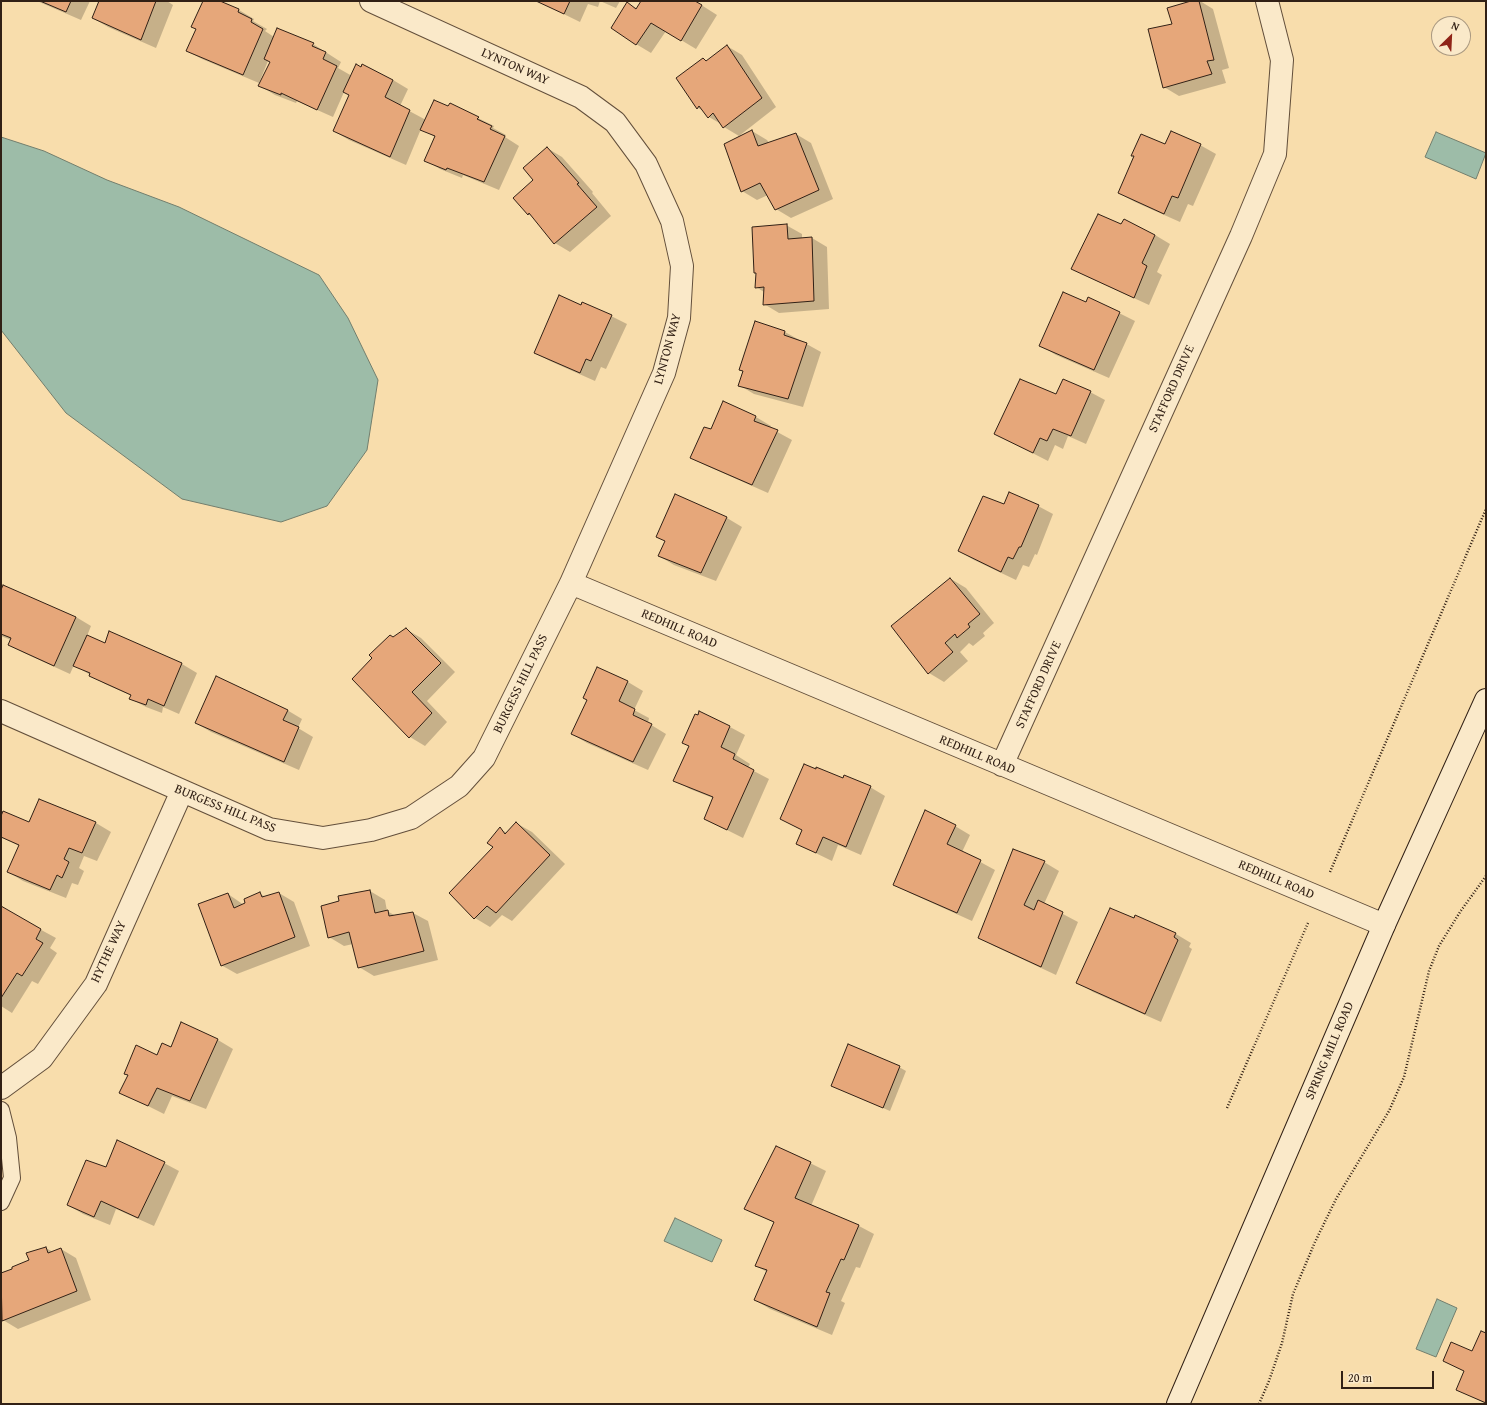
<!DOCTYPE html>
<html>
<head>
<meta charset="utf-8">
<style>
  body { margin:0 }
  #map { position:relative; width:1487px; height:1405px; overflow:hidden; background:#f8ddac; font-family:"Gentium Book Plus",serif }
  canvas { display:block }
  .frame { position:absolute; inset:0; border:2px solid #312015; pointer-events:none }
  .north { position:absolute; left:1431px; top:16px; width:40px; height:40px; box-sizing:border-box; background:#fae9c9; border:1px solid #aa9981; border-radius:50%; rotate:24deg; font-size:11px; font-weight:700; line-height:16px; text-align:center; color:#312015 }
  .north::after { content:''; display:block; margin:auto; width:14px; height:18px; background:#8f2418; clip-path:polygon(50% 0,100% 100%,50% 72%,0 100%) }
  .scale { position:absolute; left:1341px; top:1371px; width:93px; height:18px; box-sizing:border-box; border:2px solid #312015; border-top:0; padding-left:5px; font-size:12px; line-height:14px; white-space:nowrap; color:#312015; -webkit-text-stroke:3px #fae9c9; paint-order:stroke }
</style>
</head>
<body>
<div id="map">
<canvas width="1487" height="1405"></canvas>
<div class="frame"></div>
<div class="north">N</div>
<div class="scale">20 m</div>
</div>
<script>
const ctx = document.querySelector('canvas').getContext('2d');
ctx.lineJoin = 'round';
function fillPath(path, color) {
  ctx.fillStyle = color;
  ctx.fill(path, 'evenodd');
}
function poly(rows) {
  const path = new Path2D();
  for (const r of rows) {
    path.moveTo(r[0], r[1]);
    for (let i = 2; i < r.length; i += 2) path.lineTo(r[i], r[i + 1]);
  }
  return path;
}
function stroke(path, color, width, dash) {
  ctx.strokeStyle = color;
  ctx.lineWidth = width;
  ctx.lineCap = dash ? 'butt' : 'round';
  ctx.setLineDash(dash || []);
  ctx.stroke(path);
}
function drawText(font, color, halo, rows, align = 'center') {
  ctx.font = font + ' "Gentium Book Plus",serif';
  ctx.lineWidth = 3.5;
  ctx.setLineDash([]);
  ctx.textBaseline = 'middle';
  ctx.strokeStyle = halo;
  ctx.fillStyle = color;
  for (const [text, x, y, turn = 0] of rows) {
    ctx.save();
    ctx.translate(x, y);
    ctx.rotate((+turn || 0) * Math.PI / 180);
    ctx.textAlign = isNaN(turn) ? turn : align;
    if (halo) ctx.strokeText(text, 0, 0);
    ctx.fillText(text, 0, 0);
    ctx.restore();
  }
}
const water = poly([
  [1436,132,1486,153,1476,179,1425,157,1436,132],
  [1,137,44,151,107,180,179,207,319,275,348,318,378,380,367,450,327,506,281,522,182,499,66,413,1,330,1,137],
  [675,1218,722,1240,712,1262,664,1241,675,1218],
  [1437,1299,1457,1308,1436,1357,1416,1349,1437,1299]
]);
const shadow = poly([
  [37,1,90,1,81,20],
  [100,1,167,1,173,5,156,48,108,27,93,18],
  [204,1,217,1,239,10,254,19,253,21,267,29,265,31,274,37,313,44,341,62,338,68,352,76,393,80,408,89,400,106,426,120,449,108,450,104,494,126,493,128,506,135,505,137,519,146,499,190,463,175,462,178,440,169,425,160,435,137,421,129,406,165,349,140,334,131,350,95,344,92,333,117,297,101,296,103,275,95,260,86,271,63,268,61,259,83,202,59,187,51,197,29],
  [537,1,620,1,616,8,600,1,598,7,588,4,580,22],
  [643,1,695,1,717,15,696,49,666,31,651,53,636,44,627,3,638,9],
  [1195,1,1200,1,1213,9,1229,68,1222,70,1226,83,1179,96,1164,87,1173,25],
  [727,46,742,55,776,107,739,136,724,127,721,124,709,117,706,112,698,108,703,59,708,62],
  [752,131,767,140,769,143,796,134,811,143,833,199,791,218,776,209,768,195,757,200,742,191],
  [1200,145,1216,154,1193,206,1188,204,1180,222,1135,202,1119,193,1135,157,1132,155,1166,146],
  [547,148,562,157,593,192,592,193,611,216,570,252,555,243,533,217,528,214,534,180],
  [786,225,802,234,802,239,812,238,827,247,829,309,779,313,764,304,764,292,756,287,757,274,755,273],
  [1122,225,1155,235,1170,244,1157,272,1162,275,1149,305,1088,277,1073,268],
  [1089,298,1135,321,1109,378,1056,355,1041,346,1086,303],
  [581,306,611,316,627,324,606,369,601,367,595,381,550,361,535,353],
  [756,322,785,332,821,352,803,407,754,394,739,385],
  [1090,392,1105,400,1086,444,1068,436,1063,449,1055,445,1048,461,995,434,1056,395],
  [724,403,756,417,771,426,770,428,792,440,768,493,707,466,691,458,711,430],
  [1005,506,1038,506,1053,514,1037,555,1035,554,1029,567,1023,565,1016,580,974,560,959,551],
  [727,518,742,527,716,581,674,565,659,556],
  [951,579,966,588,994,623,983,633,985,636,973,646,969,643,960,652,968,661,944,682,929,673],
  [1,593,76,617,91,626,87,636,105,644,110,633,182,664,197,673,179,714,163,707,162,713,146,707,131,699,132,696,105,684,74,665,70,674,24,653,9,645,11,640,1,636],
  [406,629,421,638,455,672,427,701,447,722,425,746,410,737,394,638],
  [598,669,628,682,643,691,634,710,649,718,648,723,666,734,648,770,587,743,572,734,588,700],
  [287,710,302,719,298,728,313,737,299,770,211,732,196,723],
  [730,727,745,735,736,755,750,764,748,768,769,779,743,838,705,819,713,798,690,789,675,780],
  [844,780,870,787,885,796,861,855,838,845,832,861,797,844,803,831,781,819],
  [40,801,96,823,111,832,97,861,84,856,79,868,84,871,78,885,72,883,66,898,23,881,8,872,19,846,1,837,1,819,30,823],
  [516,823,532,832,565,864,512,921,502,915,490,927,475,918,500,829,507,833],
  [955,826,970,835,962,852,995,870,972,921,910,893,895,884],
  [1044,862,1059,871,1044,904,1078,922,1056,975,994,946,979,937],
  [370,891,385,900,387,911,396,916,413,913,428,921,438,960,374,976,359,967,353,944,344,946,329,937],
  [279,893,294,902,310,946,237,974,221,965,228,894,244,905,260,894,266,897],
  [1,908,56,938,50,948,57,953,38,984,32,981,12,1013,1,1006],
  [1135,916,1176,934,1191,943,1189,947,1192,949,1161,1022,1093,992,1078,983],
  [182,1024,218,1040,233,1049,206,1109,172,1096,164,1114,120,1092,129,1075,171,1049],
  [899,1067,906,1071,890,1111,832,1086],
  [164,1163,179,1171,154,1226,116,1209,110,1225,83,1214,68,1205,106,1168],
  [810,1163,826,1171,811,1206,859,1226,874,1234,860,1268,856,1267,841,1301,845,1303,832,1335,770,1309,755,1300,767,1272,756,1266,775,1223,746,1209],
  [46,1248,53,1252,61,1249,76,1258,91,1300,18,1329,3,1320,1,1316,1,1274,14,1270,30,1260],
  [1486,1334,1486,1404,1458,1389,1465,1372,1444,1361,1472,1352]
]);
const building = poly([
  [40,1,71,1,66,12,40,1],
  [99,1,156,1,141,40,92,18,99,1],
  [203,1,220,1,239,9,238,12,252,19,251,22,263,29,243,75,186,51,196,29,191,27,203,1],
  [536,1,570,1,564,14,536,1],
  [641,1,695,1,702,5,681,41,651,23,636,45,611,28,627,2,636,9,641,1],
  [1191,1,1199,1,1214,60,1207,61,1212,74,1163,88,1148,29,1172,24,1167,8,1191,1],
  [277,28,314,43,312,46,326,52,323,59,337,66,317,110,281,93,281,95,258,86,270,62,264,59,277,28],
  [727,45,762,98,723,128,713,113,708,118,699,106,697,109,676,78,703,58,706,61,727,45],
  [356,64,361,67,362,64,393,80,385,97,410,110,390,157,333,131,349,95,343,92,356,64],
  [434,100,448,106,450,103,479,117,477,119,492,126,490,129,505,136,484,182,447,168,446,170,424,161,435,136,420,130,434,100],
  [752,130,758,146,796,133,819,190,775,210,760,183,741,192,724,144,752,130],
  [1171,131,1201,144,1178,198,1172,196,1164,214,1118,193,1134,156,1131,156,1141,134,1165,144,1171,131],
  [547,147,579,183,577,184,597,207,554,244,529,213,528,215,513,198,533,180,523,168,547,147],
  [1098,214,1121,224,1124,219,1155,235,1142,263,1147,266,1134,298,1071,269,1098,214],
  [787,224,788,239,812,237,814,301,763,305,764,287,755,288,756,273,754,273,752,227,787,224],
  [1063,292,1086,302,1088,297,1120,312,1094,370,1039,346,1063,292],
  [559,295,581,305,582,302,612,315,591,361,586,359,580,373,534,353,559,295],
  [755,321,785,331,784,335,807,343,788,399,738,386,743,371,739,370,755,321],
  [1020,379,1056,394,1063,379,1091,391,1071,436,1053,429,1047,441,1040,438,1033,453,994,434,1020,379],
  [723,401,756,416,754,421,778,430,752,485,690,458,704,427,711,429,723,401],
  [1009,492,1039,505,1021,547,1019,547,1013,559,1008,557,1001,572,958,551,983,496,1004,504,1009,492],
  [675,494,727,517,701,573,658,556,665,541,656,537,675,494],
  [950,578,980,614,968,624,970,627,957,638,955,634,945,643,953,652,928,674,891,626,950,578],
  [3,585,76,617,54,666,8,645,11,638,1,634,1,590,3,585],
  [406,628,441,663,412,692,432,713,409,738,352,679,372,658,369,655,390,635,393,637,406,628],
  [109,631,182,663,164,706,148,699,146,705,129,699,131,695,89,676,90,673,73,666,87,635,105,643,109,631],
  [597,667,628,681,619,701,635,709,633,715,652,724,633,762,571,734,587,700,583,698,597,667],
  [216,676,288,710,283,720,299,727,284,762,195,723,216,676],
  [699,711,730,726,721,747,735,754,733,759,754,770,727,830,704,819,713,797,673,781,689,746,682,743,695,714,698,715,699,711],
  [804,764,816,769,816,767,843,778,844,775,871,786,846,847,823,837,816,853,796,844,802,830,780,819,804,764],
  [39,799,96,822,82,853,69,848,64,859,69,862,62,878,57,875,50,890,7,872,19,845,1,837,1,816,3,811,29,822,39,799],
  [925,810,956,825,947,844,981,860,957,913,893,885,925,810],
  [516,822,550,855,496,913,487,906,474,919,449,893,493,847,487,843,500,827,505,834,516,822],
  [1013,849,1045,861,1024,905,1034,910,1038,900,1063,912,1041,967,978,938,1013,849],
  [370,890,375,913,388,910,389,916,413,912,424,951,358,968,349,932,328,938,321,906,339,901,338,896,370,890],
  [260,892,262,897,279,892,295,937,221,966,198,904,228,893,234,908,245,903,244,899,260,892],
  [1,906,41,929,36,939,43,943,22,976,17,973,1,998,1,906],
  [1110,908,1134,918,1135,915,1176,933,1174,937,1178,940,1145,1014,1076,983,1110,908],
  [181,1022,218,1039,190,1101,157,1088,148,1106,119,1093,128,1075,124,1074,136,1045,157,1055,162,1043,171,1047,181,1022],
  [848,1044,900,1066,883,1108,831,1086,848,1044],
  [117,1140,165,1162,138,1218,101,1201,94,1217,67,1205,86,1160,106,1167,117,1140],
  [776,1146,811,1162,795,1198,859,1225,844,1260,841,1259,826,1292,830,1293,817,1327,754,1300,767,1270,755,1266,774,1222,744,1209,776,1146],
  [46,1247,48,1253,61,1248,77,1291,2,1321,1,1273,12,1269,12,1267,29,1260,26,1253,46,1247],
  [1481,1331,1486,1333,1486,1403,1456,1390,1464,1371,1443,1361,1451,1342,1472,1351,1481,1331]
]);
const path = poly([
  [1330,872,1486,509],
  [1227,1108,1308,923],
  [1259,1404,1269,1381,1282,1343,1293,1294,1315,1242,1336,1199,1389,1111,1404,1077,1429,971,1439,946,1460,912,1486,876]
]);
const lane = poly([
  [1,1110,8,1138,12,1178,1,1202]
]);
const street = poly([
  [571,583,1384,925],
  [1,711,269,829,323,838,371,830,411,818,459,786,484,758,571,583,664,373,679,318,682,266,672,221,646,164,615,122,581,97,371,1],
  [1002,765,1241,236,1275,154,1282,60,1267,1],
  [1,1088,42,1058,96,984,182,791]
]);
const secondary = poly([
  [1178,1404,1384,925,1486,700]
]);
const streetNames = [
  ["LYNTON WAY",515,67,24],
  ["LYNTON WAY",668,349,-75],
  ["STAFFORD DRIVE",1172,389,-66],
  ["REDHILL ROAD",679,629,23],
  ["BURGESS HILL PASS",521,684,-64],
  ["STAFFORD DRIVE",1039,685,-66],
  ["REDHILL ROAD",977,755,23],
  ["BURGESS HILL PASS",225,809,22],
  ["REDHILL ROAD",1276,880,23],
  ["HYTHE WAY",109,952,-65],
  ["SPRING MILL ROAD",1330,1051,-67]
];
fillPath(water, '#9dbca8');
stroke(water, '#727e6d', 1);
fillPath(shadow, '#0003');
fillPath(building, '#e6a77a');
stroke(building, '#312015', 1);
stroke(lane, '#634f3b', 18);
stroke(street, '#634f3b', 24);
stroke(secondary, '#312015', 24);
stroke(path, '#312015', 2.5, [1, 2]);
stroke(lane, '#fae9c9', 16);
stroke(street, '#fae9c9', 22);
stroke(secondary, '#fae9c9', 22);
drawText('13px', '#312015', '#fae9c9', streetNames);
</script>
</body>
</html>
